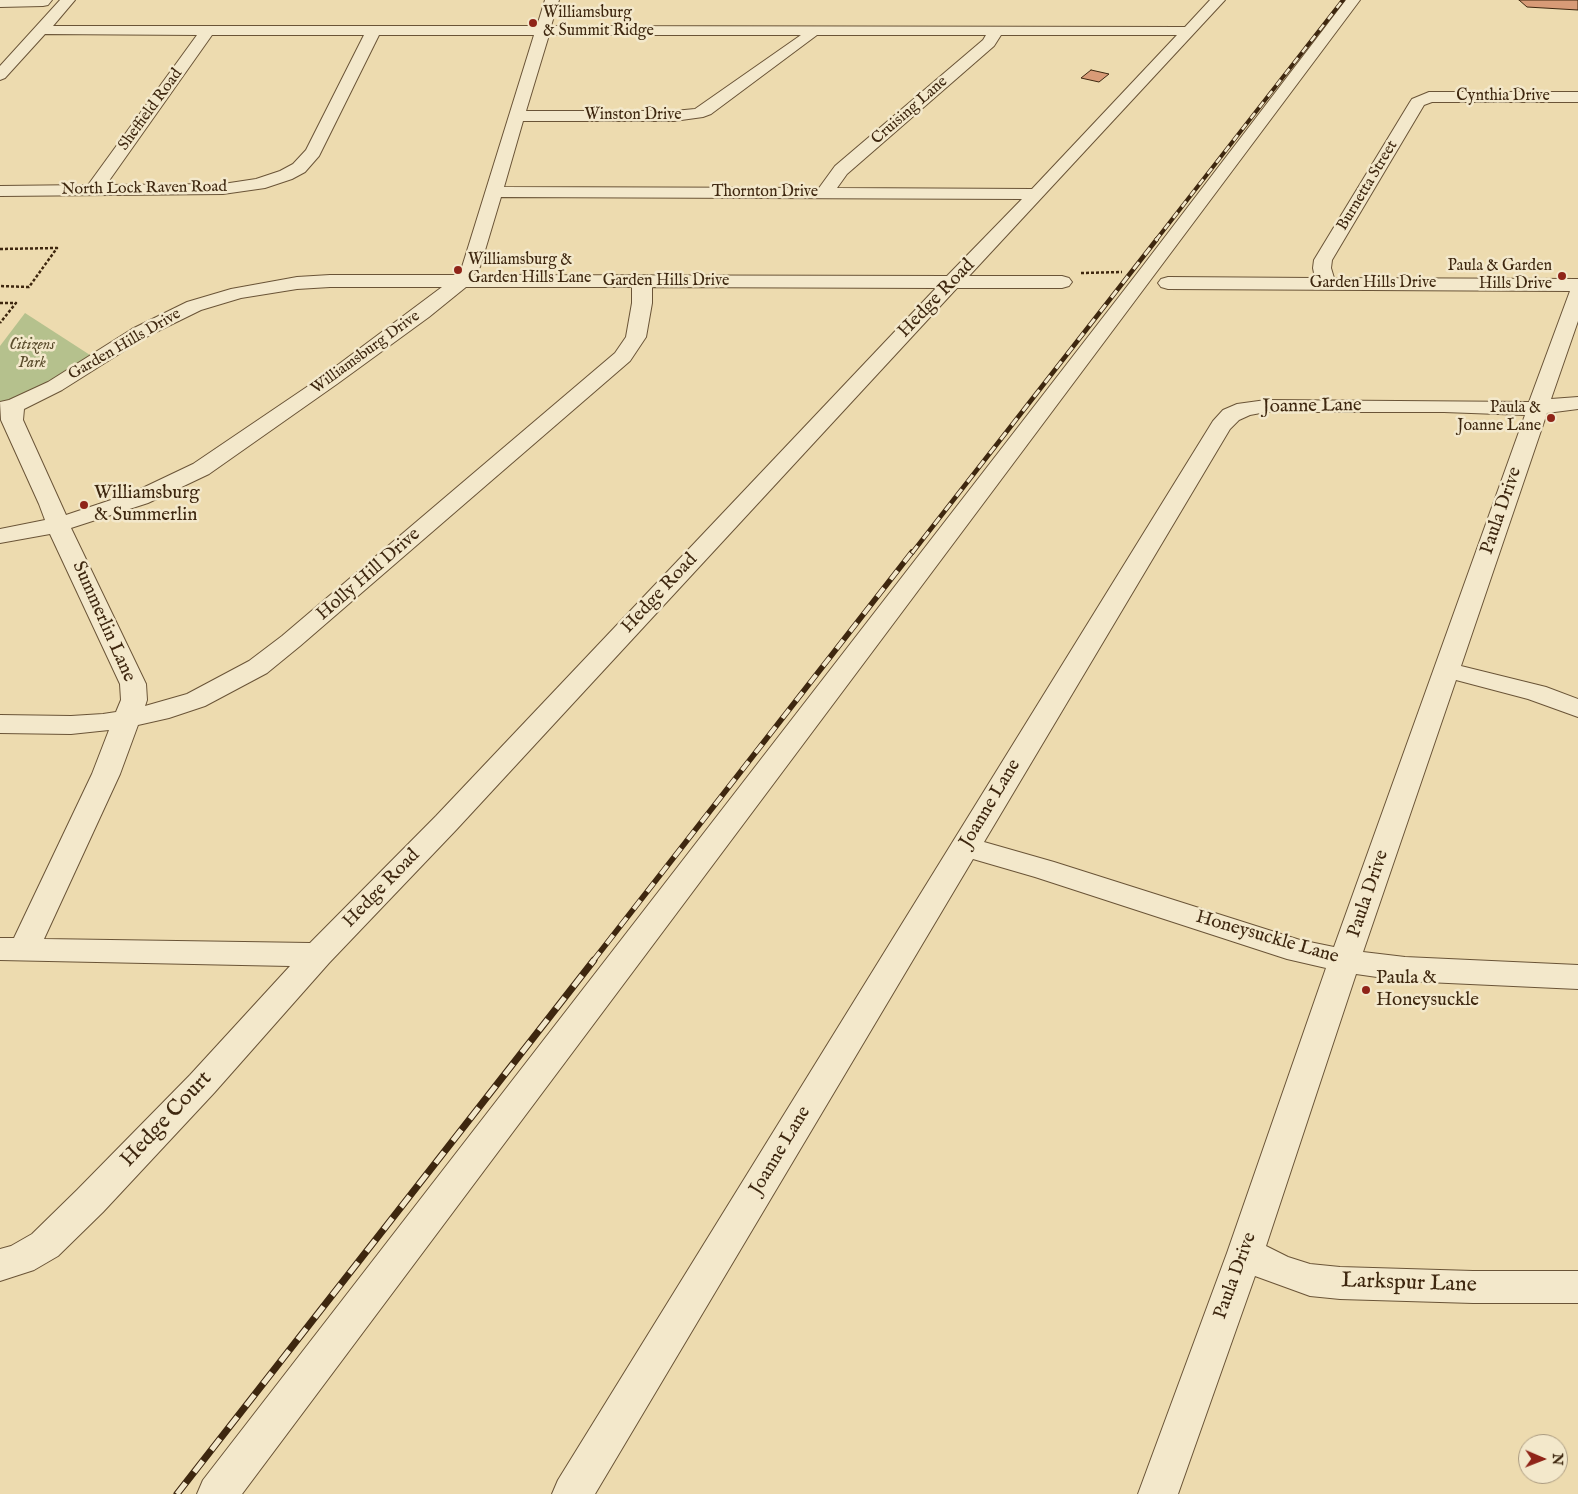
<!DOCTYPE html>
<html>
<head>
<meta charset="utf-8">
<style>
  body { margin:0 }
  #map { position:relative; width:1578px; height:1494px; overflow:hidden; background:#eddbaf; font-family:"IM FELL English",serif }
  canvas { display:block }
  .north { position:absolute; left:1518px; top:1434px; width:50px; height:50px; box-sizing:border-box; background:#f3e8cb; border:1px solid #ab9b80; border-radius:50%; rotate:91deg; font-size:14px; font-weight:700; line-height:20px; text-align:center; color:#3e270f }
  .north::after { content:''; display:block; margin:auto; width:18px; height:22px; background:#8f2418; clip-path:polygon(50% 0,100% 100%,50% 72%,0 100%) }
</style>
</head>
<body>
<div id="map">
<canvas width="1578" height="1494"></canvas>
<div class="north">N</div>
</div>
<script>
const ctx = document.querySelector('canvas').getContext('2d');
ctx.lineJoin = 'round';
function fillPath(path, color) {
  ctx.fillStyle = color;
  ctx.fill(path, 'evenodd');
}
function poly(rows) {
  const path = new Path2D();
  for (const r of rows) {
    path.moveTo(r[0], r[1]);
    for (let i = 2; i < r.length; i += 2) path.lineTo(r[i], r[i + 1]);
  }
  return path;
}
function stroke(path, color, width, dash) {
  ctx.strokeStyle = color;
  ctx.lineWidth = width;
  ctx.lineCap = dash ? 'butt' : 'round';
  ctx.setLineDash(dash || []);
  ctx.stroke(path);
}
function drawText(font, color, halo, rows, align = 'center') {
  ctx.font = font + ' "IM FELL English",serif';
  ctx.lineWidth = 5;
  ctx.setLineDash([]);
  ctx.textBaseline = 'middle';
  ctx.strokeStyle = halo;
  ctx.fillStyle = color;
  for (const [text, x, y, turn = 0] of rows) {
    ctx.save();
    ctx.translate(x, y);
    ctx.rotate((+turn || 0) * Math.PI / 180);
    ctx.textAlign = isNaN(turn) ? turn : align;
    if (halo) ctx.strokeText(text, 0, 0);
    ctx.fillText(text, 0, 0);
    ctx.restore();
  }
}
const green = poly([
  [25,313,90,355,65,372,17,398,0,402,0,346]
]);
const building = poly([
  [1519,0,1578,0,1578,10,1527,7,1519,0],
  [1091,70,1109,74,1099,82,1081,78,1091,70]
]);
const path = poly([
  [0,249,57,248,29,287,0,286],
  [1081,273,1122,272],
  [0,303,16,303,0,323]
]);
const minor = poly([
  [0,0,52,0,48,5,43,6,0,7,0,0],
  [60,0,75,0,53,26,537,26,545,0,559,0,551,26,1185,27,1210,0,1225,0,969,276,1062,276,1069,278,1072,282,1069,286,1062,288,957,288,456,830,329,963,214,1093,103,1212,58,1256,34,1270,0,1281,0,1249,11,1246,32,1234,77,1190,190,1075,290,966,0,960,0,938,14,938,92,774,109,730,71,734,0,733,0,715,71,716,103,714,116,712,121,700,120,684,50,534,0,543,0,529,45,520,39,504,1,420,0,402,9,400,48,382,132,329,187,302,231,289,297,277,330,275,455,275,462,267,534,35,379,35,319,156,305,172,292,179,265,188,223,194,0,196,0,186,88,185,197,35,45,34,5,78,0,80,0,66,60,0],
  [212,35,364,35,306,150,293,164,280,171,256,179,223,184,106,185,212,35],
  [549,35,801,35,695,109,674,111,526,111,549,35],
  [817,35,986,35,983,40,835,166,819,188,504,187,523,121,674,121,703,117,711,114,817,35],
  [1001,35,1177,35,1032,189,837,188,847,174,994,46,1001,35],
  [501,197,1022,199,947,276,474,275,480,267,501,197],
  [330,287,442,287,323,376,193,464,132,493,66,515,23,420,24,409,62,390,146,337,201,310,241,298,297,289,330,287],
  [466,287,632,287,632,303,626,337,615,353,282,636,249,661,187,694,145,706,147,700,146,684,71,528,148,503,209,474,337,384,429,317,466,287],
  [652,287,936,288,436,816,310,943,44,939,120,774,138,725,169,718,205,706,267,673,300,646,630,361,646,337,652,303,652,287],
  [1346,0,1360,0,242,1494,197,1494,203,1480,1142,267,1346,0],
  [1429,92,1578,92,1578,102,1432,102,1424,105,1332,260,1331,268,1334,278,1578,279,1578,321,1551,399,1578,397,1578,409,1547,413,1461,666,1546,687,1578,699,1578,717,1528,699,1456,680,1363,952,1405,957,1578,965,1578,989,1405,981,1356,974,1266,1246,1288,1257,1310,1264,1340,1267,1473,1271,1578,1271,1578,1303,1473,1303,1340,1299,1310,1296,1255,1276,1178,1494,1138,1494,1227,1253,1326,968,1287,959,1035,877,973,859,595,1494,552,1494,558,1480,1213,421,1223,410,1237,404,1266,400,1529,402,1570,291,1168,289,1161,287,1158,283,1161,279,1168,277,1315,278,1313,268,1314,260,1410,102,1412,99,1429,92],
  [1266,412,1444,412,1525,415,1334,947,1300,940,1054,862,984,842,1230,429,1239,420,1250,415,1266,412]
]);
const railFar3 = poly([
  [1156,240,1343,0]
]);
const railFar2 = poly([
  [912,553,1157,239]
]);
const railFar1 = poly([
  [593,961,912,552]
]);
const rail = poly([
  [177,1494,594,960]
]);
const markers = [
  [533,23,5,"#8f2418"],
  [458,270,5,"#8f2418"],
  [1562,276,5,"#8f2418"],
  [1551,418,5,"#8f2418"],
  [84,505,5,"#8f2418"],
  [1366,990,5,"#8f2418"]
];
const farPoinames = [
  ["Williamsburg",543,14],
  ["& Summit Ridge",543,32],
  ["Williamsburg &",468,261],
  ["Garden Hills Lane",468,279],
  ["Paula & Garden",1552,267,"right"],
  ["Hills Drive",1552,285,"right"],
  ["Paula &",1541,409,"right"],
  ["Joanne Lane",1541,427,"right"]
];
const farStreetnames = [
  ["Cynthia Drive",1503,97],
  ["Sheffield Road",151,110,-54],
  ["Cruising Lane",910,111,-41],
  ["Winston Drive",633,116],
  ["Burnetta Street",1368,186,-59],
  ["North Lock Raven Road",144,189,-1],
  ["Thornton Drive",765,193],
  ["Garden Hills Drive",666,282],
  ["Garden Hills Drive",1373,284],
  ["Garden Hills Drive",125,345,-30],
  ["Williamsburg Drive",366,353,-36]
];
const farParknames = [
  ["Citizens",32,346],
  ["Park",32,364]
];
const streetNames = [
  ["Hedge Road",937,299,-46],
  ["Joanne Lane",1312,407,-1],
  ["Paula Drive",1502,511,-71],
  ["Holly Hill Drive",369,575,-41],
  ["Hedge Road",660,594,-47],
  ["Summerlin Lane",103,622,66],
  ["Joanne Lane",991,804,-59],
  ["Hedge Road",382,889,-46],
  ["Paula Drive",1369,894,-71],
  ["Honeysuckle Lane",1267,938,16],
  ["Joanne Lane",781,1151,-59],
  ["Paula Drive",1236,1276,-70]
];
const poiNames = [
  ["Williamsburg",94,494],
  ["& Summerlin",94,516],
  ["Paula &",1376,979],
  ["Honeysuckle",1376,1001]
];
const nearStreetnames = [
  ["Hedge Court",167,1120,-47],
  ["Larkspur Lane",1409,1284,2]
];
fillPath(green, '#b5c18d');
fillPath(building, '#d89b77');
stroke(building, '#3e270f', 1);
stroke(minor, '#6a5437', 2);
stroke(path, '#3e270f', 2.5, [3, 2]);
fillPath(minor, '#f3e8cb');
stroke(railFar3, '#3e270f', 4);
stroke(railFar2, '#3e270f', 4.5);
stroke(railFar1, '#3e270f', 5.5);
stroke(rail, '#3e270f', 7);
stroke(railFar3, '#f3e8cb', 2.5, [7]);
stroke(railFar2, '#f3e8cb', 3, [9]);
stroke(railFar1, '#f3e8cb', 4, [11]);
stroke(rail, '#f3e8cb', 5, [14]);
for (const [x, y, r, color] of markers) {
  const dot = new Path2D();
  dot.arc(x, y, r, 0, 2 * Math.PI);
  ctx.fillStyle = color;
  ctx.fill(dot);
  stroke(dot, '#f3e8cb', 2);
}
drawText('16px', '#3e270f', '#f3e8cb', farPoinames, 'left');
drawText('16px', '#3e270f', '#f3e8cb', farStreetnames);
drawText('italic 16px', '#5c4e2e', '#f3e8cb', farParknames);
drawText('19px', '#3e270f', '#f3e8cb', streetNames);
drawText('19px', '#3e270f', '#f3e8cb', poiNames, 'left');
drawText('22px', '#3e270f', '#f3e8cb', nearStreetnames);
</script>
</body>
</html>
